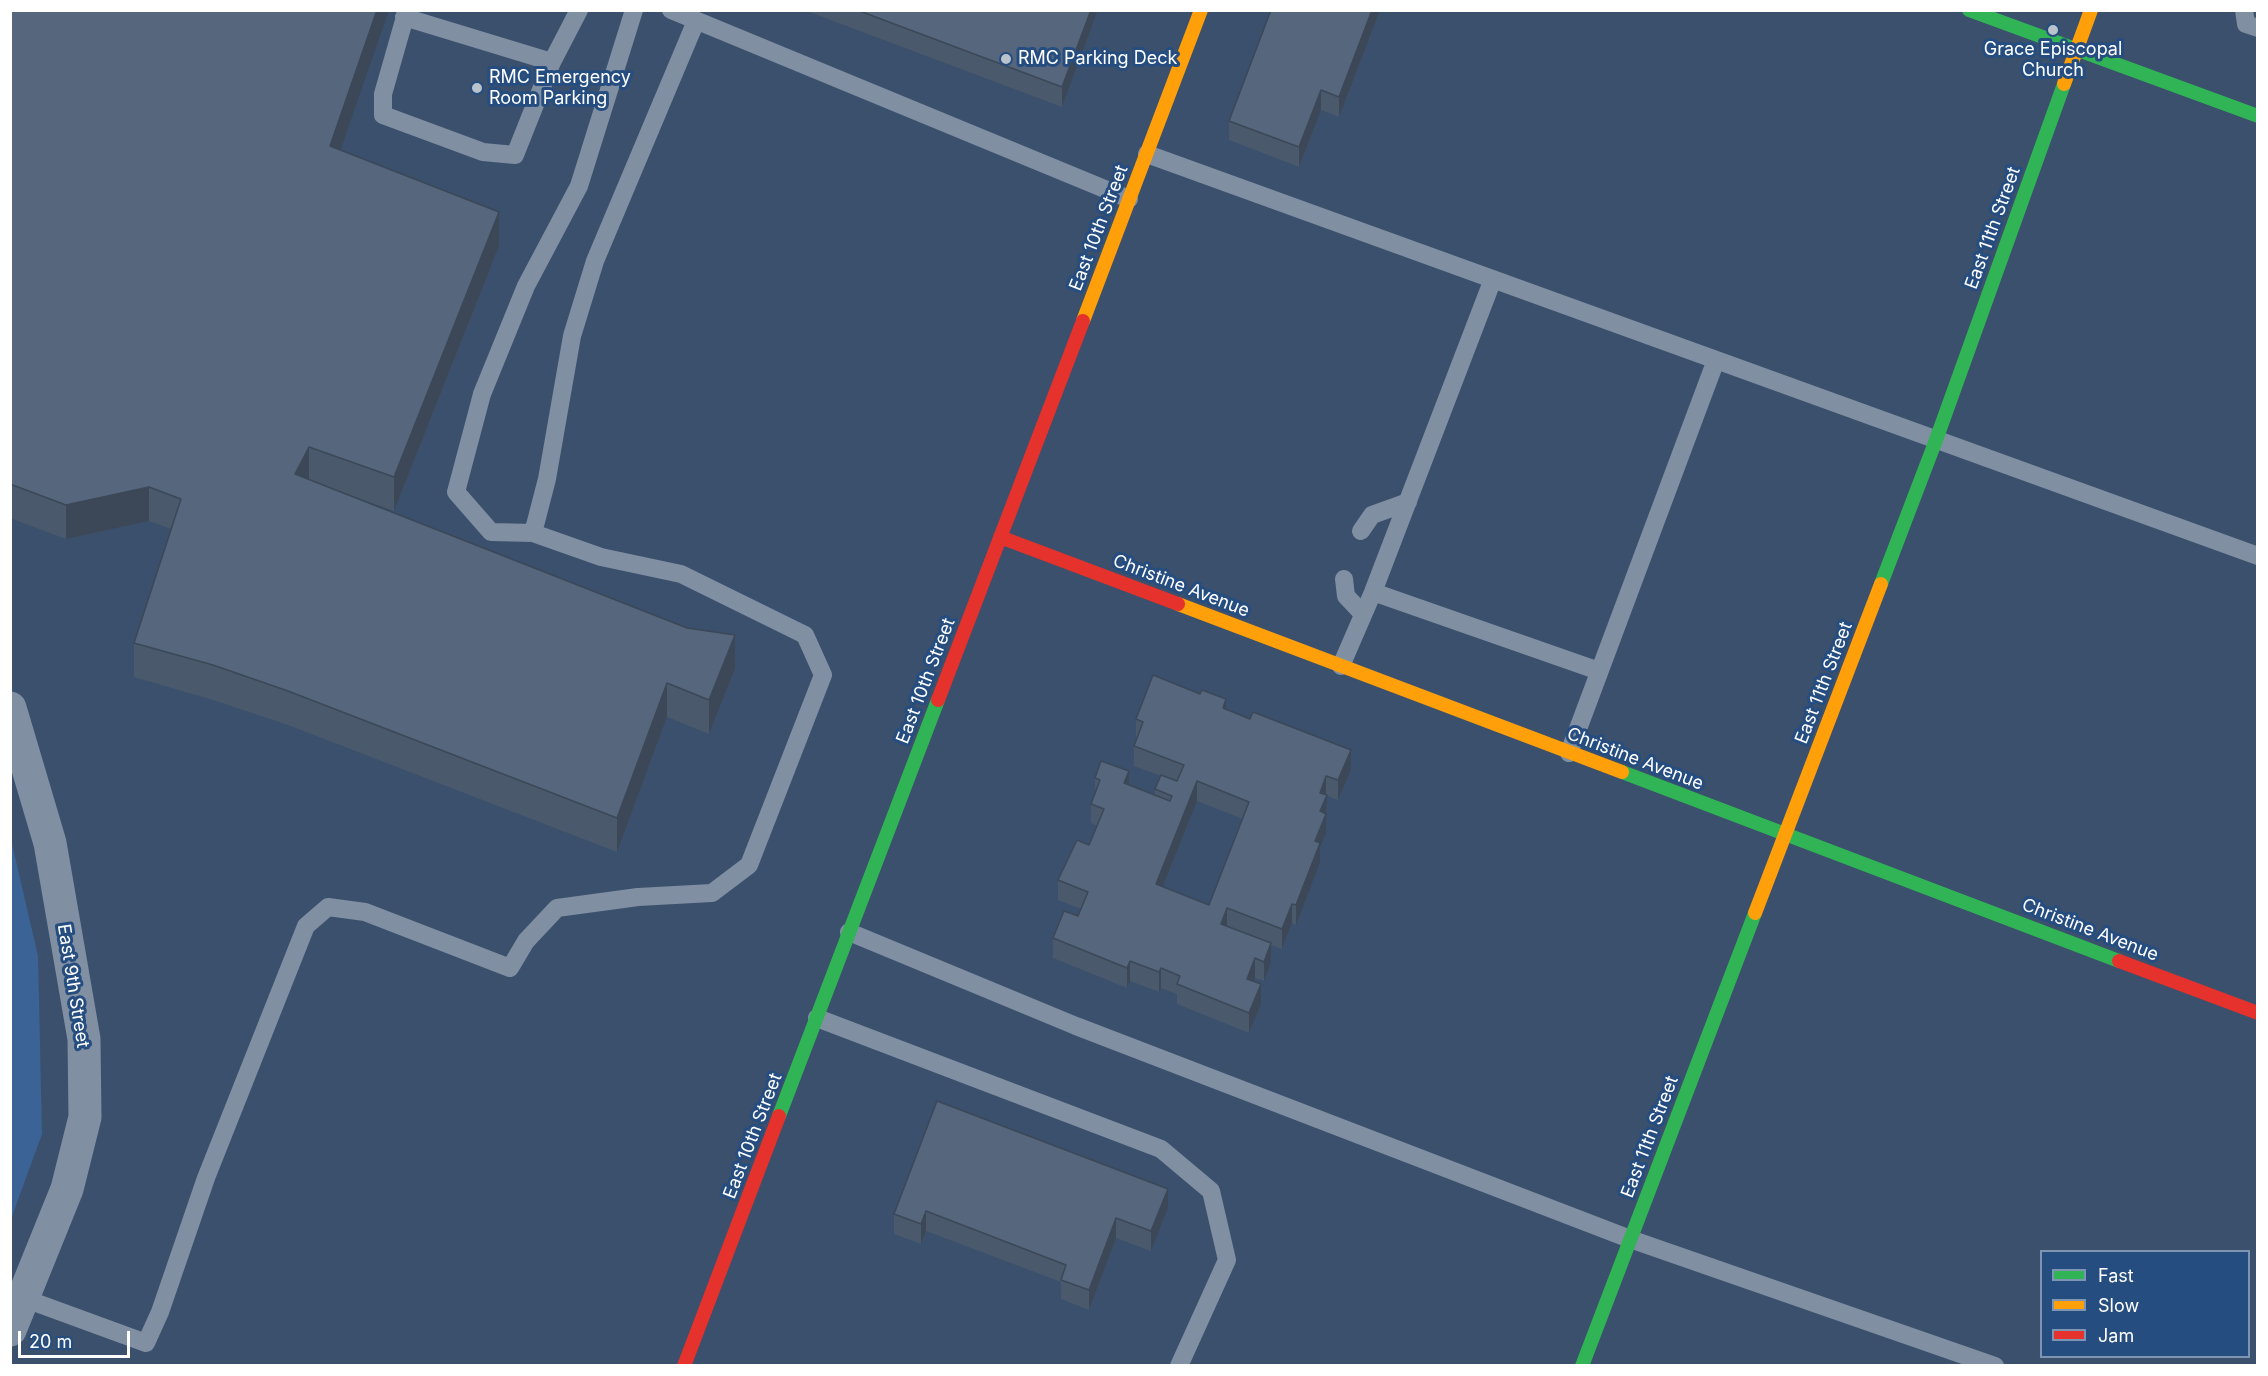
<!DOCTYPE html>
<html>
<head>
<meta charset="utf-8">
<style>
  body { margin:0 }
  #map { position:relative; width:2268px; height:1376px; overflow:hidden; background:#3a506c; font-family:Inter,sans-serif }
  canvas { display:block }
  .frame { position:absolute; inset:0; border:12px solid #fff; pointer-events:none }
  .legend { position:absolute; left:2040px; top:1250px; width:210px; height:108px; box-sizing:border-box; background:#264d80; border:2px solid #7d94b3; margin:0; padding:8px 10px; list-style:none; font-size:18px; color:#fff }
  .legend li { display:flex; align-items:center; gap:12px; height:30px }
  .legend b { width:30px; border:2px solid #7d94b3 }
  .scale { position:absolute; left:18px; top:1331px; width:112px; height:27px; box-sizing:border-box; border:3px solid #fff; border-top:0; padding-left:8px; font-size:18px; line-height:21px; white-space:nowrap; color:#fff; -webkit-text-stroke:4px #264d80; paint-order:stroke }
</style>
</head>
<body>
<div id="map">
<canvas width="2268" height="1376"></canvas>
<div class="frame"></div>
<ul class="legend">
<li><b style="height:8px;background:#30b455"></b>Fast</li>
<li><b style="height:8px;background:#ff9f0a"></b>Slow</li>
<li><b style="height:8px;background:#e5322d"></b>Jam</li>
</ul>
<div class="scale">20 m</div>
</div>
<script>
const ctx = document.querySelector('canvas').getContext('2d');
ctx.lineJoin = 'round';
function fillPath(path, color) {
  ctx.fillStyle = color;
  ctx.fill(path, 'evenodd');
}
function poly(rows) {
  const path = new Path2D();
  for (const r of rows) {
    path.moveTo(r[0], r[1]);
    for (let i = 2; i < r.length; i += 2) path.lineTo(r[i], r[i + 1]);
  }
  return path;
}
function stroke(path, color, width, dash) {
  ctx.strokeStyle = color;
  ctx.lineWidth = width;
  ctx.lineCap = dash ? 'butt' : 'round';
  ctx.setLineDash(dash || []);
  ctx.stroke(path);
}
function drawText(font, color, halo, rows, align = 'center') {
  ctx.font = font + ' Inter,sans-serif';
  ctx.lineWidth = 6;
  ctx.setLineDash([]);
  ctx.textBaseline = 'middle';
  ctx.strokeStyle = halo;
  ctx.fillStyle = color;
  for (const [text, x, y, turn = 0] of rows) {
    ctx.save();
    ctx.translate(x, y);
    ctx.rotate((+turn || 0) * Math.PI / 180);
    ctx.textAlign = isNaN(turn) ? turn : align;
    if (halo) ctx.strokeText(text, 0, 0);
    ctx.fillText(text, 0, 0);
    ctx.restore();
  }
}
const green = poly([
  [10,835,38,956,42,1134,11,1219]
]);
const lane = poly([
  [407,10,383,94,383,115,483,152,515,155,552,62,579,10],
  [634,10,579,186,526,286,482,394,456,492,491,532,533,533,547,479,572,336,595,261,696,21],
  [671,10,1129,199],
  [2244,10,2246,24,2258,28],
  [404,17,552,62],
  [1147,154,2258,556],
  [1361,531,1372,515,1408,502],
  [1344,579,1346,596,1363,614],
  [1373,592,1599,671],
  [1341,666,1373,592,1493,279],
  [1569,753,1716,360],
  [849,932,1076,1026,1630,1239,1995,1366],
  [817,1018,1161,1149,1211,1191,1227,1260,1179,1366],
  [23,1298,146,1343,160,1312,206,1178,306,926,328,907,365,912,510,968,526,941,557,908,638,897,712,893,749,865,823,675,805,635,681,574,601,557,533,533]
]);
const street = poly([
  [10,708,50,843,84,1039,85,1117,67,1189,10,1330]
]);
const fast = poly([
  [1969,10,2258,116],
  [1881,584,1936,440,2064,84],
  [1622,772,2119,961],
  [779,1116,938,700],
  [1582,1366,1755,913]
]);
const slow = poly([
  [2064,84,2091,10],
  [1083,321,1201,10],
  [1178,604,1622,772],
  [1755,913,1881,584]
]);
const jam = poly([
  [1000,537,1178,604],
  [938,700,1083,321],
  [2119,961,2258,1013],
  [684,1366,779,1116]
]);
const wall = poly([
  [10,10,340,150,499,246,394,511,336,490,735,669,709,734,667,717,617,852,288,725,213,700,134,677,134,643,171,529,149,521,66,539,10,518],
  [804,10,1098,10,1062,107],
  [1380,10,1339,117,1321,110,1299,167,1229,140,1229,121],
  [1226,710,1351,770,1338,800,1327,796,1326,833,1320,848,1320,863,1296,925,1292,923,1282,949,1271,945,1271,963,1264,981,1255,978,1253,981,1261,1004,1249,1033,1177,1004,1177,994,1161,988,1159,992,1130,981,1127,988,1053,958,1053,938,1078,916,1081,909,1058,900,1058,880,1089,845,1097,826,1091,823,1091,804,1095,795,1095,778,1129,785,1155,795,1155,789,1161,776,1134,766,1134,746,1136,739,1136,719],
  [1197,801,1243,819,1209,905,1163,887],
  [937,1101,1168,1208,1151,1251,1116,1238,1089,1310,1061,1299,1061,1282,926,1231,921,1244,894,1234,894,1214]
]);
const shadedWall = poly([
  [377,10,389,10,330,180,330,146],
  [1091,10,1098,10,1062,107,1062,87],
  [1372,10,1380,10,1339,117,1339,97],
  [1321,90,1321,110,1299,167,1299,147],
  [499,212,499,246,394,511,394,477],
  [309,447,309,481,295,474],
  [149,487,149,521,66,539,66,505],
  [735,635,735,669,709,734,709,700],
  [667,683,667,717,617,852,617,818],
  [1226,699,1226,719,1223,708],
  [1351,750,1351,770,1338,800,1338,780],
  [1129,771,1129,791,1124,783],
  [1326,776,1326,795,1320,793],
  [1197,781,1197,801,1156,904,1156,884],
  [1327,795,1326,833,1320,848,1320,863,1296,925,1296,905,1315,841,1320,811],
  [1292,904,1292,923,1282,949,1282,929],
  [1227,908,1227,928,1221,924],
  [1271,943,1271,963,1264,981,1264,962],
  [1255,958,1255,978,1247,999,1247,979],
  [1130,961,1130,981,1127,988,1127,968],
  [1161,968,1161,988,1159,992,1159,972],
  [1261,984,1261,1004,1249,1033,1249,1013],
  [1168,1189,1168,1208,1151,1251,1151,1231],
  [926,1211,926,1231,921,1244,921,1224],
  [1116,1218,1116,1238,1089,1310,1089,1290]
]);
const building = poly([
  [10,10,377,10,330,146,499,212,394,477,309,447,295,474,687,628,735,635,709,700,667,683,617,818,288,691,213,665,134,643,181,499,149,487,66,505,10,484,10,10],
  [857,10,1091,10,1062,87,857,10],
  [1271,10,1372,10,1339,97,1321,90,1299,147,1229,121,1271,10],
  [1153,675,1200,694,1202,690,1226,699,1223,708,1250,719,1253,712,1351,750,1338,780,1326,776,1320,793,1327,795,1320,811,1326,814,1315,841,1320,843,1296,905,1292,904,1282,929,1227,908,1221,924,1271,943,1264,962,1255,958,1247,979,1261,984,1249,1013,1177,984,1180,976,1161,968,1159,972,1130,961,1127,968,1053,938,1064,911,1078,916,1088,892,1058,880,1077,840,1089,845,1104,809,1091,804,1100,780,1095,778,1101,761,1129,771,1124,783,1170,801,1172,796,1155,789,1161,775,1177,781,1184,765,1134,746,1143,722,1136,719,1153,675],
  [1197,781,1249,802,1209,905,1156,884,1197,781],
  [937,1101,1168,1189,1151,1231,1116,1218,1089,1290,1061,1280,1066,1265,926,1211,921,1224,894,1214,937,1101]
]);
const markers = [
  [2053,30,6,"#bac2cc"],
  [1006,59,6,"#bac2cc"],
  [477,88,6,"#bac2cc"]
];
const poiNames = [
  ["Grace Episcopal",2053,50,"center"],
  ["Church",2053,71,"center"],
  ["RMC Parking Deck",1018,59],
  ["RMC Emergency",489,78],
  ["Room Parking",489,99]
];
const streetNames = [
  ["East 10th Street",1099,228,-69],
  ["East 11th Street",1993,228,-70],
  ["Christine Avenue",1181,586,21],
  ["East 10th Street",926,681,-69],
  ["East 11th Street",1824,683,-69],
  ["Christine Avenue",1635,759,21],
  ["Christine Avenue",2090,930,21],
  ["East 9th Street",73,986,81],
  ["East 10th Street",753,1136,-69],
  ["East 11th Street",1650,1137,-69]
];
fillPath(green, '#3b6396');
stroke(lane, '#808fa2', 18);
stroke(street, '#808fa2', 33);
stroke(fast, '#30b455', 14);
stroke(slow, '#ff9f0a', 14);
stroke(jam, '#e5322d', 14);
fillPath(wall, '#4a596c');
fillPath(shadedWall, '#3c4858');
fillPath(building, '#56677d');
stroke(building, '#3c4858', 1.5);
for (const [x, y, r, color] of markers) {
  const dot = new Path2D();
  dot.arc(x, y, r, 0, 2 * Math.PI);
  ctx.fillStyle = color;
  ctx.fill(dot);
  stroke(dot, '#264d80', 2);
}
drawText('18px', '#fff', '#264d80', poiNames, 'left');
drawText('18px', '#fff', '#264d80', streetNames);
</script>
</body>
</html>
